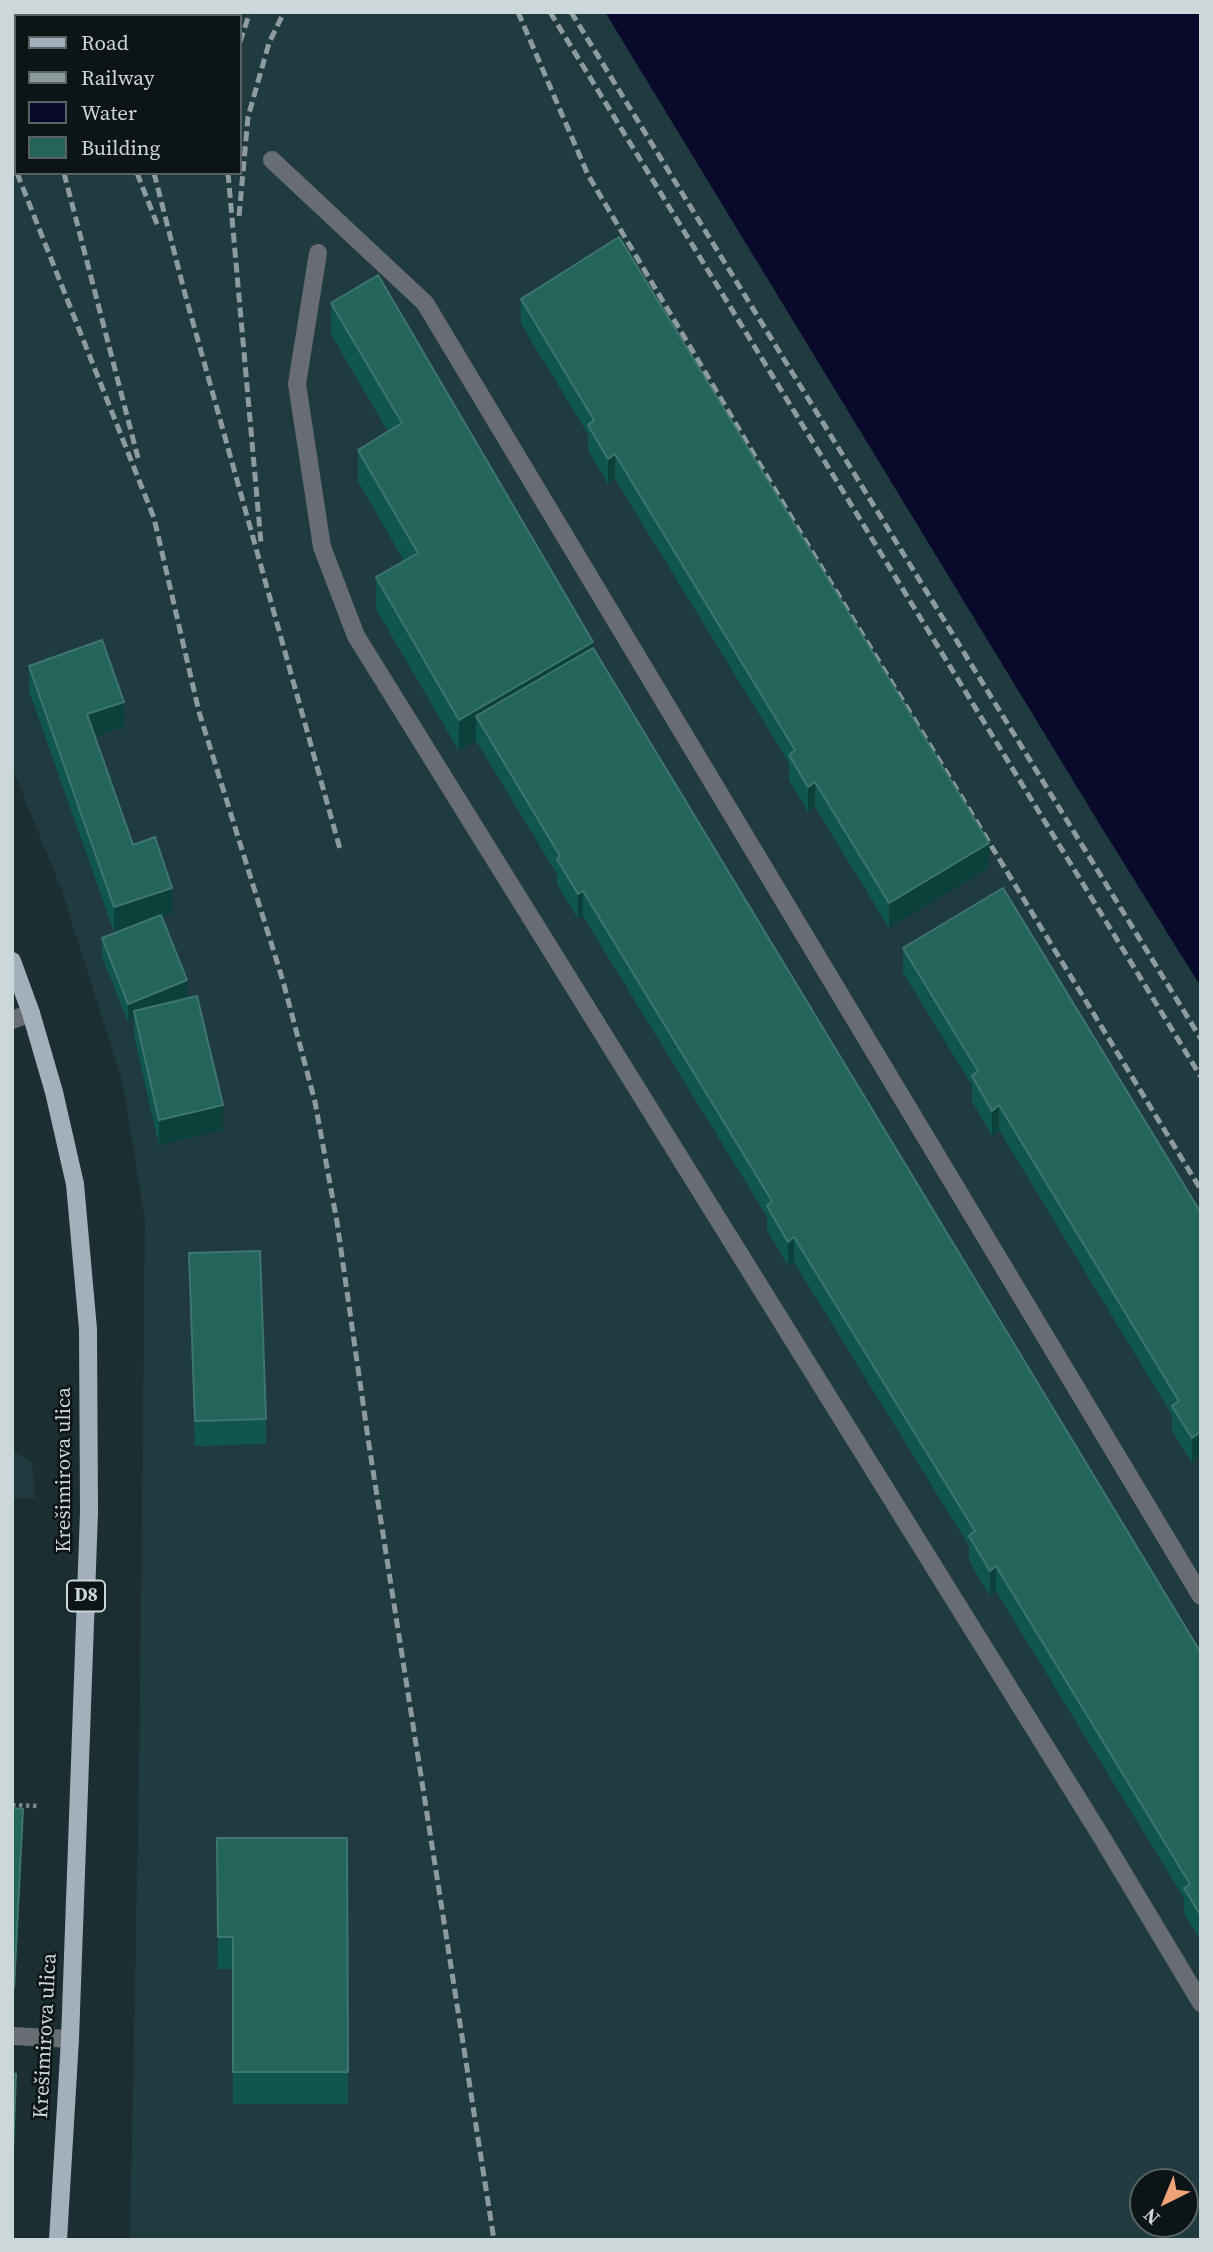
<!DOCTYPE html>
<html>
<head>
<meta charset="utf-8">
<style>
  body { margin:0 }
  #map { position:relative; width:1213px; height:2252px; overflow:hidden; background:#1b2e31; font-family:"Source Serif 4",serif }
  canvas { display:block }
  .frame { position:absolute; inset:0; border:14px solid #cbd7d9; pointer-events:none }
  .legend { position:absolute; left:14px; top:14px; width:228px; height:161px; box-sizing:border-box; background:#0c1416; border:2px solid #586264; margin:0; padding:9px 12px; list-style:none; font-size:21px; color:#cbd7d9 }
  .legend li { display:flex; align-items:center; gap:14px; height:35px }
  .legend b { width:35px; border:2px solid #586264 }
  .north { position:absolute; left:1129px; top:2168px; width:70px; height:70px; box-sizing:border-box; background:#0c1416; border:2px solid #586264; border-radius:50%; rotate:223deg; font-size:19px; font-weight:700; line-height:28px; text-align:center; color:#cbd7d9 }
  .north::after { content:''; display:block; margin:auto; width:24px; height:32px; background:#f0a279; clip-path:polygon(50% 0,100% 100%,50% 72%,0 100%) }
</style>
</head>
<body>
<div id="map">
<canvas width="1213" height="2252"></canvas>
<div class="frame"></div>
<ul class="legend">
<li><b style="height:9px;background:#a3b0bb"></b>Road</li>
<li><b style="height:9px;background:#8d9b9e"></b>Railway</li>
<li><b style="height:19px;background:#09092c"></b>Water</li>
<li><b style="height:19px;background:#23645b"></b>Building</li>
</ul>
<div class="north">N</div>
</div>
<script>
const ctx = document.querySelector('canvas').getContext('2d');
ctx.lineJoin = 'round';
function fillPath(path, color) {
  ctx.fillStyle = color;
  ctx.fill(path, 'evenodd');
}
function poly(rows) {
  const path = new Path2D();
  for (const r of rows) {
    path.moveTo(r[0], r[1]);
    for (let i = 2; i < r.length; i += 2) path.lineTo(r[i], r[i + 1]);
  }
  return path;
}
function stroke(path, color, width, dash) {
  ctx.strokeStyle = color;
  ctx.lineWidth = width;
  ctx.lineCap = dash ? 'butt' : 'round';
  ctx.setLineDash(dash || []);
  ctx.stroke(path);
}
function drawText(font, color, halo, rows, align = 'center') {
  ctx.font = font + ' "Source Serif 4",serif';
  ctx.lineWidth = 5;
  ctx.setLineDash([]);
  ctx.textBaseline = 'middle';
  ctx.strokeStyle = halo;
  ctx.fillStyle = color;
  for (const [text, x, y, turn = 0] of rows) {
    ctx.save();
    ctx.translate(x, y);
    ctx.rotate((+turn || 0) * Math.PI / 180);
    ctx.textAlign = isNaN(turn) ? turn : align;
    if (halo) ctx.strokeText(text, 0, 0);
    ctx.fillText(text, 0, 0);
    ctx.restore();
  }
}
const built = poly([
  [12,12,606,12,1201,981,1201,2240,130,2240,139,1780,145,1222,123,1084,62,891,12,767],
  [16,16,240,16,240,173,16,173],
  [1143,2182,1185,2182,1185,2224,1143,2224],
  [12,1451,32,1462,35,1498,12,1499]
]);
const water = poly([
  [605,12,1201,12,1201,987,1105,833]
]);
const path = poly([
  [12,1157,13,1157],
  [12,1805,37,1806]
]);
const minor = poly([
  [272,160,425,303,1201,1596],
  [318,253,297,384,322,547,356,636,1101,1836,1201,2003],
  [12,1020,31,1013],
  [12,2036,70,2039]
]);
const major = poly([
  [12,961,31,1013,54,1092,75,1184,88,1329,89,1512,70,2039,58,2240]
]);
const rail = poly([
  [18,12,19,16],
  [85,12,86,16],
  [115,12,116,16],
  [134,12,135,16],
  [518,12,588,175,806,542,1201,1190],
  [550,12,1201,1077],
  [571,12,1201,1039],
  [240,42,250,12],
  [17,173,154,518,199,712,283,981,315,1102,337,1222,369,1445,494,2240],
  [64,173,138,458],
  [137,173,159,229],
  [154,173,185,294,340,849],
  [228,173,261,543],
  [239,216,248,117,269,43,284,12]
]);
const wall = poly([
  [521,299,989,868,889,928,815,807,808,812,789,780,789,763,615,479,608,484,588,450,588,434,521,324],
  [331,303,593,648,1201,1653,1201,1941,1184,1913,1184,1898,996,1591,990,1596,969,1561,969,1546,794,1262,788,1266,767,1230,767,1217,583,916,578,919,557,884,557,874,476,741,459,751,376,609,376,577,404,561,358,481,358,450,388,432,331,334],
  [29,666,124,727,94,737,133,845,172,913,162,916,187,998,183,999,223,1130,159,1145,134,1036,134,1019,128,1022,102,956,102,938,135,925,114,932,29,691],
  [903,948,1201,1213,1201,1461,1199,1457,1192,1463,1172,1431,1172,1415,999,1130,992,1136,972,1101,972,1085,903,973],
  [189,1253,266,1419,266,1444,195,1446],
  [12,1808,23,1826,14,2005,12,2005],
  [217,1838,347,1838,348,2104,233,2104,233,1969,218,1969]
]);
const shadedWall = poly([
  [615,454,615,479,608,484,608,459],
  [593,642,593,673,476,716,476,741,459,751,459,720],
  [124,702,124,727,87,739,87,714],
  [815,782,815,807,808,812,808,787],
  [989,843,989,868,889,928,889,903],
  [172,888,172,913,114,932,114,907],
  [583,891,583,916,578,919,578,894],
  [187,980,187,998,136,1019,134,1011,134,1019,128,1022,128,1004],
  [223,1105,223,1130,159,1145,159,1120],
  [999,1105,999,1130,992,1136,992,1111],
  [794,1237,794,1262,788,1266,788,1242],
  [1199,1433,1199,1457,1192,1463,1192,1438],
  [996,1566,996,1591,990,1596,990,1571],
  [23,1809,23,1826,14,2005,14,1988],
  [16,2074,16,2116,12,2216,12,2174]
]);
const building = poly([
  [619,237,989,843,889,903,815,782,808,787,789,755,795,750,615,454,608,459,588,425,594,420,521,299,619,237],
  [378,275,593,642,459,720,376,577,418,553,358,450,402,423,331,303,378,275],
  [102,640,124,702,87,714,133,845,155,837,172,888,114,907,29,666,102,640],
  [593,648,1201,1653,1201,1916,1184,1888,1190,1884,996,1566,990,1571,969,1536,975,1531,794,1237,788,1242,767,1206,772,1201,583,891,578,894,557,859,560,856,476,716,593,648],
  [1003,888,1201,1213,1201,1436,1199,1433,1192,1438,1172,1406,1179,1401,999,1105,992,1111,972,1076,978,1071,903,948,1003,888],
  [161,915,187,980,128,1004,102,938,161,915],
  [197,996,223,1105,159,1120,134,1011,197,996],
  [260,1251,266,1419,195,1421,189,1253,260,1251],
  [12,1808,23,1809,14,1988,12,1988,12,1808],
  [217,1838,347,1838,348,2072,233,2072,233,1937,218,1937,217,1838],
  [12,2073,16,2074,12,2174,12,2073]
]);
const shields = [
  [86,1596,38]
];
const shieldNames = [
  ["D8",86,1596]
];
const streetNames = [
  ["Krešimirova ulica",65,1470,-90],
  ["Krešimirova ulica",46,2036,-87]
];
fillPath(built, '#203b40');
fillPath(water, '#09092c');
stroke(path, '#78878a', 4.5, [3.5, 3.5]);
stroke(minor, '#676d72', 18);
stroke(major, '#a3b0bb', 18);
stroke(rail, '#8d9b9e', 5, [10, 5]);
fillPath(wall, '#0f564c');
fillPath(shadedWall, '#0b403b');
fillPath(building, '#23645b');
stroke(building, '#3e766f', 2);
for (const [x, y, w] of shields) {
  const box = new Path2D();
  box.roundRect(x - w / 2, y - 15.5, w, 31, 5);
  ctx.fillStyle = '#0c1416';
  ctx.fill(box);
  stroke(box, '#cbd7d9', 2);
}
drawText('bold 19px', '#cbd7d9', null, shieldNames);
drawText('21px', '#cbd7d9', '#0c1416', streetNames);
</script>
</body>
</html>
